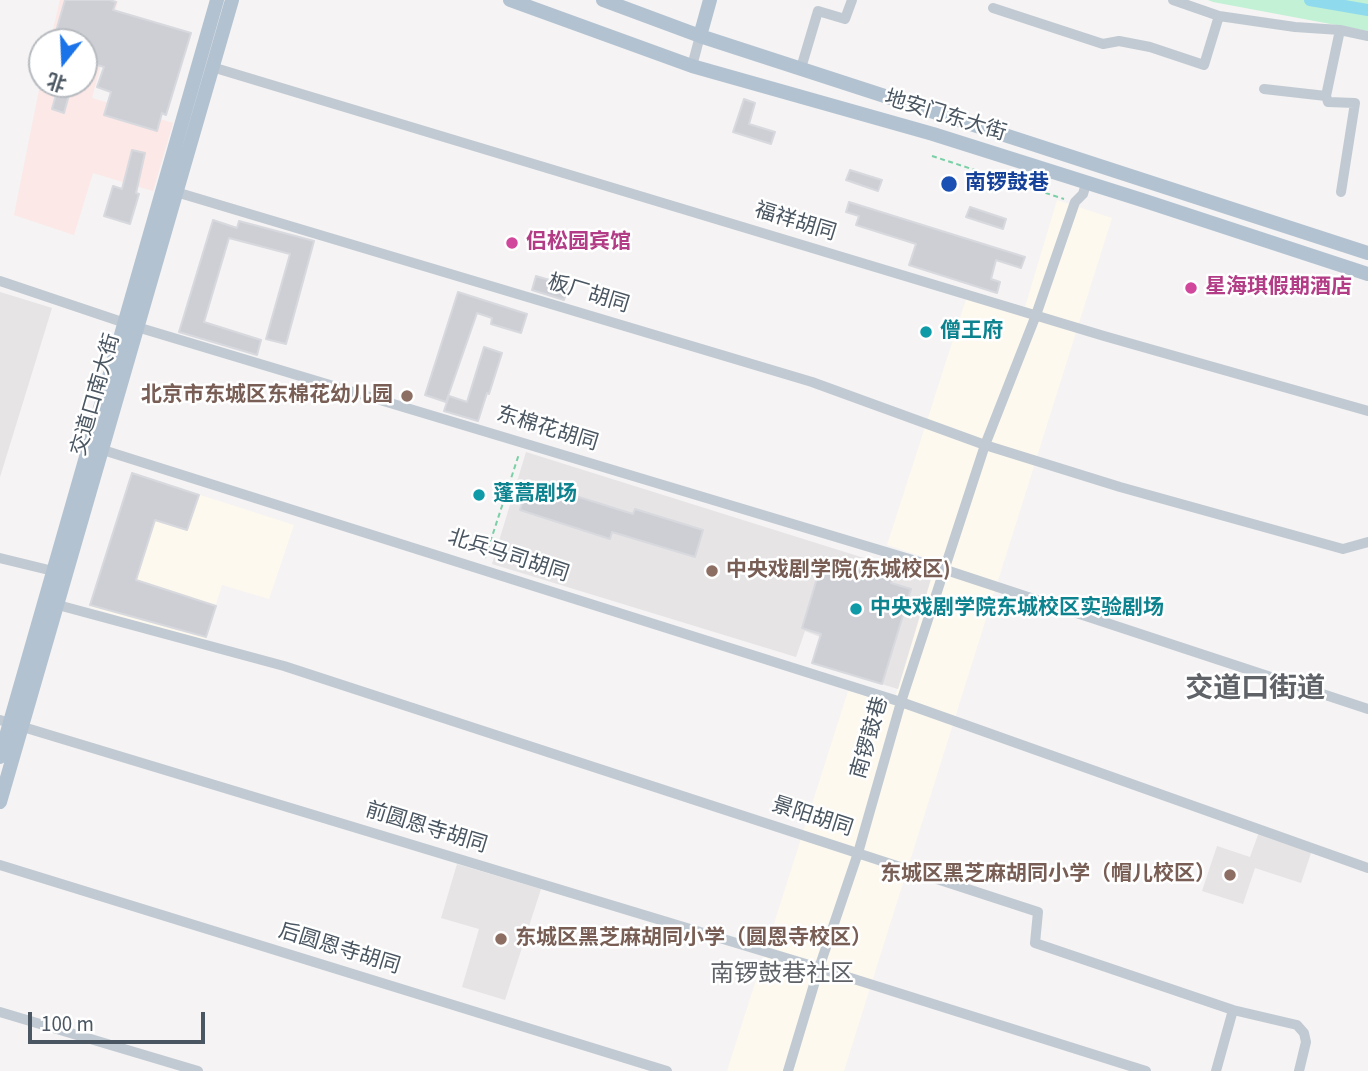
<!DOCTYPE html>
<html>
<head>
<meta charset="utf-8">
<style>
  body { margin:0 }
  #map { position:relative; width:1368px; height:1071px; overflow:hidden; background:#f5f3f3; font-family:"Source Sans 3","Noto Sans SC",sans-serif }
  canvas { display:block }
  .north { position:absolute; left:28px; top:28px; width:70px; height:70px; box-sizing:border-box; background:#fff; border:2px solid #b7bbc0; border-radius:50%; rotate:198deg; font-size:19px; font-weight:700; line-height:28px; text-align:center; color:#4a5661 }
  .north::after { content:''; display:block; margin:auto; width:24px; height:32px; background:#1a73e8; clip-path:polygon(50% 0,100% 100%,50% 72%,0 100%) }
  .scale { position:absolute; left:28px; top:1012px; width:177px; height:32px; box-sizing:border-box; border:4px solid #4a5661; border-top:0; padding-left:9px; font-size:21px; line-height:24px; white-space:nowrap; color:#4a5661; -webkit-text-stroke:5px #fff; paint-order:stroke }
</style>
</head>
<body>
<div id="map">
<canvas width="1368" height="1071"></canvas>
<div class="north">北</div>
<div class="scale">100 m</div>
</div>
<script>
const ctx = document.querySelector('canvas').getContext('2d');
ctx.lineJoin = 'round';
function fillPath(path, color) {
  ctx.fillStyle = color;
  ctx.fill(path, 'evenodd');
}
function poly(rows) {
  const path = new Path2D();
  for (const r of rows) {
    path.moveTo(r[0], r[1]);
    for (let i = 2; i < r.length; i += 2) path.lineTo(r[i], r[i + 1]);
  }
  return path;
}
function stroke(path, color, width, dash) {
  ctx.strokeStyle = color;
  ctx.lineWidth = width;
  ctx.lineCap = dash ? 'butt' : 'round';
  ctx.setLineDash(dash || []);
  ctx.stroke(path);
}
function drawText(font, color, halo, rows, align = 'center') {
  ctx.font = font + ' "Source Sans 3","Noto Sans SC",sans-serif';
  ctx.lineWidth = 5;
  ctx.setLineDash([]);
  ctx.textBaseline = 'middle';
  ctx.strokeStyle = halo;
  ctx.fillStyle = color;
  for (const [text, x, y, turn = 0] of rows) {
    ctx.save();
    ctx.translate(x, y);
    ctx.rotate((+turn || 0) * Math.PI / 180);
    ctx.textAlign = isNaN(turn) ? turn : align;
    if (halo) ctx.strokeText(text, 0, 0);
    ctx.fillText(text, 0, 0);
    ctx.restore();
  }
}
const commercial = poly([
  [1057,200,1112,218,844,1071,727,1071,848,691,893,704,936,561,887,545,969,290,1025,307],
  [132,473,294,525,269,599,222,585,204,643,90,607]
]);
const education = poly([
  [0,292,52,308,0,477],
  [526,452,931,579,898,689,812,663,820,637,805,631,796,657,492,564],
  [1259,832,1312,850,1301,883,1255,868,1243,904,1202,891,1217,846,1250,857],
  [457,864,541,889,505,1000,462,987,479,929,441,918]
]);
const medical = poly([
  [60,0,118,1,92,98,173,123,153,191,93,173,74,235,14,215,42,75,42,84,84,84,84,42,50,42]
]);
const green = poly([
  [1208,0,1368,0,1368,31,1213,2]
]);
const canal = poly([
  [1310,0,1368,10]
]);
const building = poly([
  [65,0,110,0,116,2,113,10,191,33,166,115,162,113,157,131,104,115,111,92,97,87,104,67,84,61,84,42,53,42,65,0],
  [59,84,72,84,64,113,52,109,59,84],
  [744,99,755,103,749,124,775,132,771,144,733,132,744,99],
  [132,150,145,153,136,193,139,194,130,224,104,216,113,186,122,189,132,150],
  [850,170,882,180,878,191,846,180,850,170],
  [849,202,1025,257,1021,268,996,260,991,279,1000,282,997,293,909,265,916,244,856,225,859,216,846,212,849,202],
  [970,207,1006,219,1003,229,966,217,970,207],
  [213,220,237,228,239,221,314,241,286,344,266,339,290,254,229,238,204,322,261,340,257,355,179,332,213,220],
  [536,276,569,286,564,300,532,290,536,276],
  [458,292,527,314,521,333,491,324,492,318,477,313,446,402,425,395,458,292],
  [484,347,502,353,489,394,487,393,478,421,444,411,449,396,467,402,484,347],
  [132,473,199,495,187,530,155,520,136,580,216,606,206,637,90,605,132,473],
  [528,481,633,514,635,509,703,530,695,557,612,532,610,539,520,510,528,481],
  [822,562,846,569,848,565,892,578,891,583,911,589,882,684,812,663,821,634,802,628,822,562]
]);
const path = poly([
  [932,156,1064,199],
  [485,558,519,454]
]);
const minor = poly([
  [1173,0,1219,16,1295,27,1340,30,1368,36],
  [993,8,1103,44,1119,41,1150,47,1204,65,1219,16],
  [692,66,700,36],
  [212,67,1104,336,1368,411],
  [801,68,818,11,845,19,852,0],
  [1264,89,1326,96,1340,30],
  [1326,96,1328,102,1355,103,1341,192],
  [176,192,812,382,985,445,1120,487,1343,549,1368,542],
  [0,281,137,327,946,570,1368,709],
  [103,450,901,702,1368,868],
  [0,558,53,571],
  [58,605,284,666,1038,912,1035,943,1233,1010,1297,1025,1304,1033,1306,1042,1299,1071],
  [0,720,819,968,1146,1071],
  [0,865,667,1071],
  [0,1012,198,1071],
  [788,1071,819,968,858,853,901,702,985,445,1036,315,1075,202,1083,194,1086,184],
  [1216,1071,1233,1010]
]);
const major = poly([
  [510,0,692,66,933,134,1142,200,1368,274],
  [603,0,700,36,1368,253],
  [700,36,710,0],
  [0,757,217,0],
  [0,802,232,0]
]);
const markers = [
  [949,184,9,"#1a4fb4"],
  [512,243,7,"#d1479c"],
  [1191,288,7,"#d1479c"],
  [926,332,7,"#0f9aa8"],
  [407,396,7,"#8d6e63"],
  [479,495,7,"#0f9aa8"],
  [712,571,7,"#8d6e63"],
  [856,609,7,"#0f9aa8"],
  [1230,875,7,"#8d6e63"],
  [501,939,7,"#8d6e63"]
];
const streetNames = [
  ["地安门东大街",945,117,17],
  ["福祥胡同",795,223,17],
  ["板厂胡同",588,295,17],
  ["交道口南大街",97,395,-74],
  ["东棉花胡同",547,430,17],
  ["北兵马司胡同",508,557,18],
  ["南锣鼓巷",871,738,-74],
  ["景阳胡同",812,818,18],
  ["前圆恩寺胡同",426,829,17],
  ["后圆恩寺胡同",339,950,17]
];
const transitNames = [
  ["南锣鼓巷",965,184]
];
const hotelNames = [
  ["侣松园宾馆",526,243],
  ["星海琪假期酒店",1205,288]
];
const cultureNames = [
  ["僧王府",940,332],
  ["蓬蒿剧场",493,495],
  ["中央戏剧学院东城校区实验剧场",870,609]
];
const educationNames = [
  ["北京市东城区东棉花幼儿园",393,396],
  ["中央戏剧学院(东城校区)",726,571,"left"],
  ["东城区黑芝麻胡同小学（帽儿校区）",1216,875],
  ["东城区黑芝麻胡同小学（圆恩寺校区）",515,939,"left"]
];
const quarterNames = [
  ["南锣鼓巷社区",782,976]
];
const districtNames = [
  ["交道口街道",1255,691]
];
fillPath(commercial, '#fdf9ef');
fillPath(education, '#e6e4e5');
fillPath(medical, '#fce8e6');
fillPath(green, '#c3f1d5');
stroke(canal, '#90daee', 12);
fillPath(building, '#cdcfd5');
stroke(building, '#d7d9de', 2);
stroke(path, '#7ad0a6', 2, [5, 3.5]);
stroke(minor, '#c1cad2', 10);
stroke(major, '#b3c2d1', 14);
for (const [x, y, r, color] of markers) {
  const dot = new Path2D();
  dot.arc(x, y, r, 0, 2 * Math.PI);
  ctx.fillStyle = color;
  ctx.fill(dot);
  stroke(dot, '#fff', 2.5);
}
drawText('21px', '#4a5661', '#fff', streetNames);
drawText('bold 21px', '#164399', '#fff', transitNames, 'left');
drawText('bold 21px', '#b23c85', '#fff', hotelNames, 'left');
drawText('bold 21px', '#0d838f', '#fff', cultureNames, 'left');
drawText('bold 21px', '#785e54', '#fff', educationNames, 'right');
drawText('24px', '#5f6368', '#fff', quarterNames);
drawText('bold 28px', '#5f6368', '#fff', districtNames);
</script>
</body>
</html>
